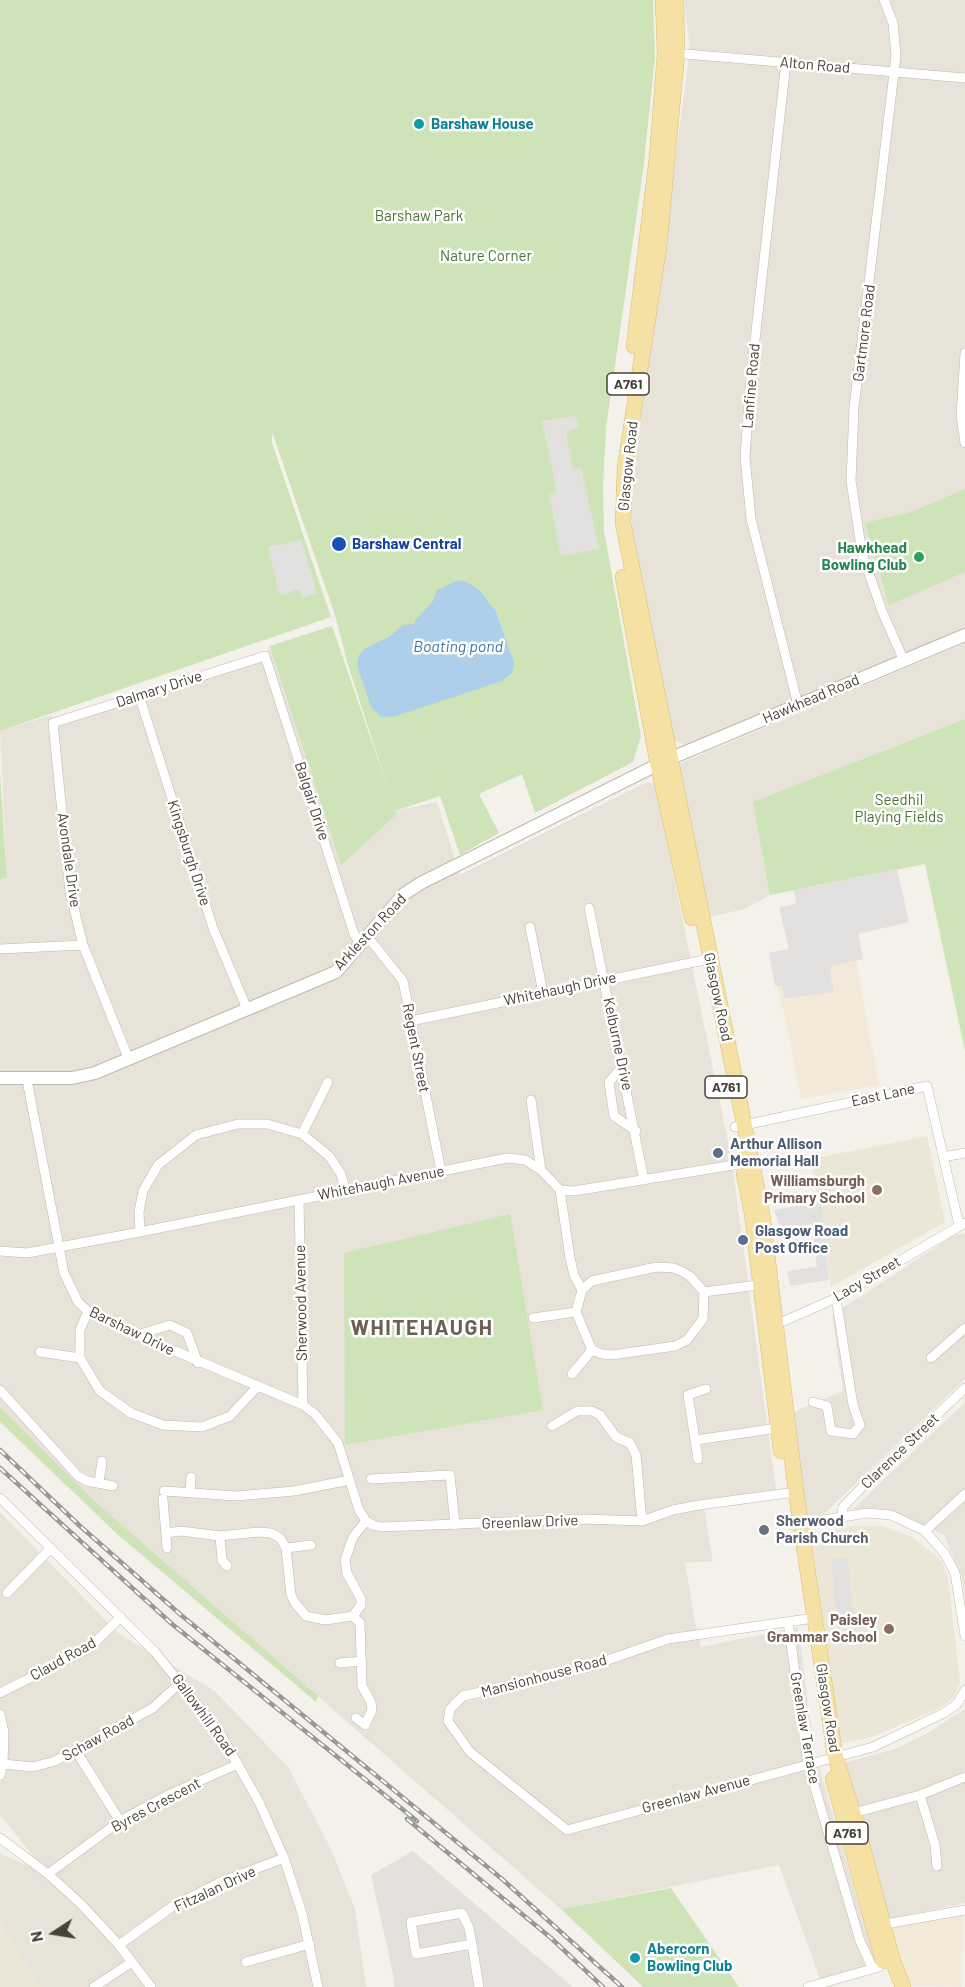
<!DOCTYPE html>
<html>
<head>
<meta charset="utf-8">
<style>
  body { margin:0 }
  #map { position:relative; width:965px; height:1987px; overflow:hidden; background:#f4f1eb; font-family:Barlow,sans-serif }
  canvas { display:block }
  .north { position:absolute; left:24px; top:1903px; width:60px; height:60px; -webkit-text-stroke:4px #fff; paint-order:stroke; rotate:258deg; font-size:16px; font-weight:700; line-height:24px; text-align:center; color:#474239 }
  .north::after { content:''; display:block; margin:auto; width:21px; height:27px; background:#474239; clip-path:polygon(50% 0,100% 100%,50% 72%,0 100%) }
</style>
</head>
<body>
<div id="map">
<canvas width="965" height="1987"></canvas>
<div class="north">N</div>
</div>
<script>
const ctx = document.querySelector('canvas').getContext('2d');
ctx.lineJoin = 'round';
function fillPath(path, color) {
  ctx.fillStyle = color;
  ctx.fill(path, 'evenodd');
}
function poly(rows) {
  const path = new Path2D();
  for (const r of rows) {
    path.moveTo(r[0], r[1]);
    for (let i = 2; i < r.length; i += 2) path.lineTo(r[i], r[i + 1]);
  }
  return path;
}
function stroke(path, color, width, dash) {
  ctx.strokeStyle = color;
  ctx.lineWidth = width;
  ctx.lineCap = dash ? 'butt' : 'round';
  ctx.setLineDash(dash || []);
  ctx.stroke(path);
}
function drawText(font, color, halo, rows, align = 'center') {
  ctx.font = font + ' Barlow,sans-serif';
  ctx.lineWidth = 5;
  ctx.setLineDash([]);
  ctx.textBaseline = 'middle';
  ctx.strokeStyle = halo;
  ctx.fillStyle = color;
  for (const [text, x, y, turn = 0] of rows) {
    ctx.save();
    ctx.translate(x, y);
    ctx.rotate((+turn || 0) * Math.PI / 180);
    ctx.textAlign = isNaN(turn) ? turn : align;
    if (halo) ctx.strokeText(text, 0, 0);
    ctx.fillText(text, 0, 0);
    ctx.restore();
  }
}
const residential = poly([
  [684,0,965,0,965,630,687,746,672,739,632,529,631,495,690,49],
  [332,626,395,811,437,802,460,875,647,782,655,784,731,1157,776,1490,703,1500,713,1561,685,1563,695,1623,701,1647,798,1627,814,1750,876,1963,820,1979,779,1865,561,1909,98,1504,0,1407,0,879,7,878,0,731,52,715,53,723,265,656,270,646],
  [965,643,965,719,754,802,770,895,745,909,708,917,679,764],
  [965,1233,965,1379,824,1514,803,1518,791,1413,843,1391,832,1315,953,1236],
  [965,1402,965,1596,962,1577,944,1535,917,1522,853,1509],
  [0,1512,118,1633,215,1691,288,1767,330,1847,355,1909,366,1987,0,1987,0,1854,47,1873,0,1815],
  [965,1709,965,1903,884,1920,844,1763,895,1749,928,1733]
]);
const commercial = poly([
  [897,869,909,922,858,934,863,959,856,961,879,1085,801,1099,785,1018,769,953,789,949,779,907,796,904,794,890],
  [964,1912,961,1987,908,1986,889,1926]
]);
const industrial = poly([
  [413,1851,503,1928,573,1987,394,1987,393,1974,371,1875]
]);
const education = poly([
  [927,1136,945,1222,831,1287,811,1159],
  [853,1526,883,1526,912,1537,941,1560,948,1578,960,1681,955,1695,942,1707,872,1737,841,1743,811,1534],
  [0,1921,40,1987,0,1987]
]);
const green = poly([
  [0,0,653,0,655,57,643,171,606,428,603,487,604,531,641,736,633,762,535,813,522,774,479,794,499,833,460,855,440,796,395,811,396,815,341,865,270,646,332,626,389,792,348,665,335,615,272,432,272,443,331,617,0,731],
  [965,489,965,572,889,605,865,523,911,512],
  [965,719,965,1051,925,864,770,895,753,802],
  [0,771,7,878,0,879],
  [510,1214,543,1410,345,1445,344,1253],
  [0,1407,98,1504,318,1696,316,1702,116,1533,0,1422],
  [671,1888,739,1987,643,1987,561,1909]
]);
const parking = poly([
  [576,416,579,428,566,432,573,469,581,468,599,549,561,556,549,494,557,492,542,421],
  [301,540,317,593,303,598,299,589,281,595,278,590,268,547],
  [897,869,909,922,858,934,863,959,832,966,830,973,834,992,785,999,782,985,775,986,769,953,789,949,779,907,796,904,794,890],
  [821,1202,829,1280,790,1286,787,1271,817,1267,812,1224,781,1229,774,1210],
  [848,1558,854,1622,837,1624,831,1559]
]);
const water = poly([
  [458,580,467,582,480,591,496,612,514,662,512,673,502,681,396,716,381,717,371,707,357,665,359,655,364,649,389,637,403,625,415,624,414,622,433,601,437,590]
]);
const minor = poly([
  [884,0,893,23,896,56,854,407,851,481,862,553,882,611,904,661],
  [674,53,965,78],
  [786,62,751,376,745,457,751,519,798,705],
  [965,353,961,416,965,443],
  [139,695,213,928,247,1009],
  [589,908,644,1180],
  [530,927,543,993],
  [367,936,403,981,441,1171],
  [0,949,83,945],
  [411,1021,709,959],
  [129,1060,83,945,70,892,53,723,265,656,354,934,361,945],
  [623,1066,609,1082,614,1116,636,1131],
  [27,1080,64,1273,78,1302,88,1311,137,1335,303,1405,315,1414,338,1443,359,1510,366,1521,373,1525,381,1527,583,1519,642,1521,673,1510,699,1505,796,1492],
  [531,1100,541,1170],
  [735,1127,927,1086,959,1225],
  [302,1134,328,1082],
  [943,1157,965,1153],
  [560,1190,570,1258,574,1275,582,1290],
  [299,1200,303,1405],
  [140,1232,139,1212,143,1191,158,1165,196,1135,238,1124,267,1124,302,1134,329,1156,341,1174,345,1189],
  [0,1251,27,1253,140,1232,507,1158,525,1160,541,1170,560,1190,574,1191,752,1162],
  [704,1292,703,1319,687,1340,675,1346,612,1355,602,1354,592,1350,576,1312,582,1290,592,1281,656,1267,674,1268,683,1272,691,1277,704,1292,765,1284],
  [88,1311,80,1330,80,1358,100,1391,131,1413,163,1425,202,1427,230,1416,258,1386],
  [533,1318,576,1312],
  [773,1326,836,1298,965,1223],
  [137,1335,170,1325,187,1333,198,1363],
  [40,1352,80,1358],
  [931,1358,965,1328],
  [572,1374,592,1350],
  [0,1390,78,1476,87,1481,113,1486],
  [813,1402,827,1406,831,1431,853,1434,860,1425,853,1405,836,1298],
  [552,1426,577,1411,592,1411,600,1415,616,1437,630,1443,636,1455,642,1521],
  [696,1440,778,1428],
  [698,1459,688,1395,706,1389],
  [371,1479,450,1475,455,1525],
  [99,1483,102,1461],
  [164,1491,236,1496,294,1491,350,1480],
  [190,1493,191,1477],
  [0,1498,155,1652,220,1733,259,1802,284,1858,302,1913,318,1987],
  [163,1499,167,1548],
  [842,1517,843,1507,867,1482,965,1388],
  [792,1525,867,1513,891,1515,925,1531,945,1554,955,1573,965,1636],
  [925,1531,965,1494],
  [166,1533,181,1531,220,1536,258,1532,271,1533,280,1538,286,1548,291,1595,295,1603,306,1616,325,1620,353,1616,361,1605,361,1599,347,1573,345,1560,353,1537,366,1521],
  [220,1536,222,1560,227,1566],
  [286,1548,311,1545],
  [7,1593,51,1548],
  [353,1616,360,1623,362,1686,371,1702,372,1710,365,1725,356,1718],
  [814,1618,668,1639,585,1668,463,1696,450,1709,448,1721,470,1752,567,1830,873,1747,944,1713,957,1704,965,1690],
  [788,1622,808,1764,860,1941,873,1969],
  [340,1663,362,1661],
  [0,1693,88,1649,121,1617],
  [0,1714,4,1732,3,1764,0,1775],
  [76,1751,120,1821],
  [3,1764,33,1767,55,1761,153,1708,181,1682],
  [920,1795,935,1845,937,1866],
  [850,1814,920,1795,965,1777],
  [0,1838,48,1874,81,1904,119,1945,151,1987],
  [48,1874,120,1821,168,1795,238,1764],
  [880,1925,965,1910],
  [472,1944,416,1954,411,1922,462,1913,469,1928,472,1944,479,1987],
  [119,1945,173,1906,223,1881,284,1858],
  [246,1962,310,1944],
  [94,1987,132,1962],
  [808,1987,879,1967]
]);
const tertiary = poly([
  [0,1078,72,1078,95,1073,336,972,404,894,421,883,669,759,965,635]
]);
const primary = poly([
  [676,0,677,54,659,247,625,467,623,523,762,1213,796,1492,835,1755,859,1833,893,1962,903,1987],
  [634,346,657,157,665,53,663,0],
  [623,577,658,765,692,918],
  [744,1174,752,1214,781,1451],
  [833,1779,883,1961]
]);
const rail = poly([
  [0,1450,80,1526,181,1615,502,1879,622,1987],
  [0,1468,172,1624,417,1821],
  [407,1819,551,1938,603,1987]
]);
const markers = [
  [419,124,6,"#0f9aa8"],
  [339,544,8,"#1a4fb4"],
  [919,557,6,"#2e9e5b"],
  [718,1153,6,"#5c6f8a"],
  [877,1190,6,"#8d6e63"],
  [743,1240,6,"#5c6f8a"],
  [764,1530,6,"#6b7280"],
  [889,1629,6,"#8d6e63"],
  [635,1958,6,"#0f9aa8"]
];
const shields = [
  [628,384,42],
  [726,1087,42],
  [847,1833,42]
];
const shieldNames = [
  ["A761",628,384],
  ["A761",726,1087],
  ["A761",847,1833]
];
const streetNames = [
  ["Alton Road",815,65,5],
  ["Gartmore Road",864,333,-83],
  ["Lanfine Road",751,386,-85],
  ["Glasgow Road",628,466,-84],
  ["Dalmary Drive",159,689,-18],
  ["Hawkhead Road",811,699,-23],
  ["Balgair Drive",312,801,72],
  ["Kingsburgh Drive",189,853,72],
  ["Avondale Drive",69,860,82],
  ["Arkleston Road",370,932,-47],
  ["Whitehaugh Drive",560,989,-12],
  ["Glasgow Road",718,997,78],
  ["Kelburne Drive",618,1044,78],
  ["Regent Street",416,1048,79],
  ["East Lane",883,1095,-12],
  ["Whitehaugh Avenue",381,1183,-11],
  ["Lacy Street",867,1279,-30],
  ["Sherwood Avenue",301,1303,-91],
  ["Barshaw Drive",132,1331,26],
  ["Clarence Street",900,1451,-44],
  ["Greenlaw Drive",530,1522,-2],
  ["Claud Road",63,1659,-29],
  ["Mansionhouse Road",544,1676,-15],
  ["Glasgow Road",828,1708,81],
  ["Gallowhill Road",204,1715,54],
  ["Greenlaw Terrace",805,1728,80],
  ["Schaw Road",98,1738,-29],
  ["Greenlaw Avenue",696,1794,-15],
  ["Byres Crescent",156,1805,-28],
  ["Fitzalan Drive",215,1889,-25]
];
const cultureNames = [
  ["Barshaw House",431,124],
  ["Abercorn",647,1949],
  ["Bowling Club",647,1966]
];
const parkNames = [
  ["Barshaw Park",419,216],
  ["Nature Corner",486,256],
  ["Seedhil",899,800],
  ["Playing Fields",899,817]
];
const transitNames = [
  ["Barshaw Central",352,544]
];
const leisureNames = [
  ["Hawkhead",907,548],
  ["Bowling Club",907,565]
];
const serviceNames = [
  ["Arthur Allison",730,1144],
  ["Memorial Hall",730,1161],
  ["Glasgow Road",755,1231],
  ["Post Office",755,1248]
];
const educationNames = [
  ["Williamsburgh",865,1181],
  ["Primary School",865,1198],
  ["Paisley",877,1620],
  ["Grammar School",877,1637]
];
const worshipNames = [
  ["Sherwood",776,1521],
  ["Parish Church",776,1538]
];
const waterNames = [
  ["Boating pond",458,647]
];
const districtNames = [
  ["WHITEHAUGH",422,1328]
];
fillPath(residential, '#e7e3d9');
fillPath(commercial, '#f3e9d9');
fillPath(industrial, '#e4e1dc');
fillPath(education, '#ebe6d6');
fillPath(green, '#cee3b8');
fillPath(parking, '#e3e1df');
fillPath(water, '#aecfea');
stroke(minor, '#beb9ae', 10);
stroke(tertiary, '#beb9ae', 14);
stroke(primary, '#d8bf74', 16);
stroke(minor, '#fff', 9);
stroke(tertiary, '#fff', 12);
stroke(primary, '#f4e1a3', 15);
stroke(rail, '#989898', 4.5);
stroke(rail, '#fff', 2, [7]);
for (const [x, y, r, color] of markers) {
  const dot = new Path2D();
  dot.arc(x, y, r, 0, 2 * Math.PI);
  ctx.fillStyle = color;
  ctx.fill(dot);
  stroke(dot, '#fff', 2);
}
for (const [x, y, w] of shields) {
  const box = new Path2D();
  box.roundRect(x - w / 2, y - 11, w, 22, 4.5);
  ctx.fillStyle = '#fff';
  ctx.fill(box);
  stroke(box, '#474239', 1.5);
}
drawText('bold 14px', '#474239', null, shieldNames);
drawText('15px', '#474239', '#fff', streetNames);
drawText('bold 15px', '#0d838f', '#fff', cultureNames, 'left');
drawText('15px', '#487432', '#fff', parkNames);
drawText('bold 15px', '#164399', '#fff', transitNames, 'left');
drawText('bold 15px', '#27864d', '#fff', leisureNames, 'right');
drawText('bold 15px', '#4e5e75', '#fff', serviceNames, 'left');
drawText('bold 15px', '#785e54', '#fff', educationNames, 'right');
drawText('bold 15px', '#5b616d', '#fff', worshipNames, 'left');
drawText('italic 16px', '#3d76a9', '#fff', waterNames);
ctx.letterSpacing = '1.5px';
drawText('bold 21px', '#696152', '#fff', districtNames);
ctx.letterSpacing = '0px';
</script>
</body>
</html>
